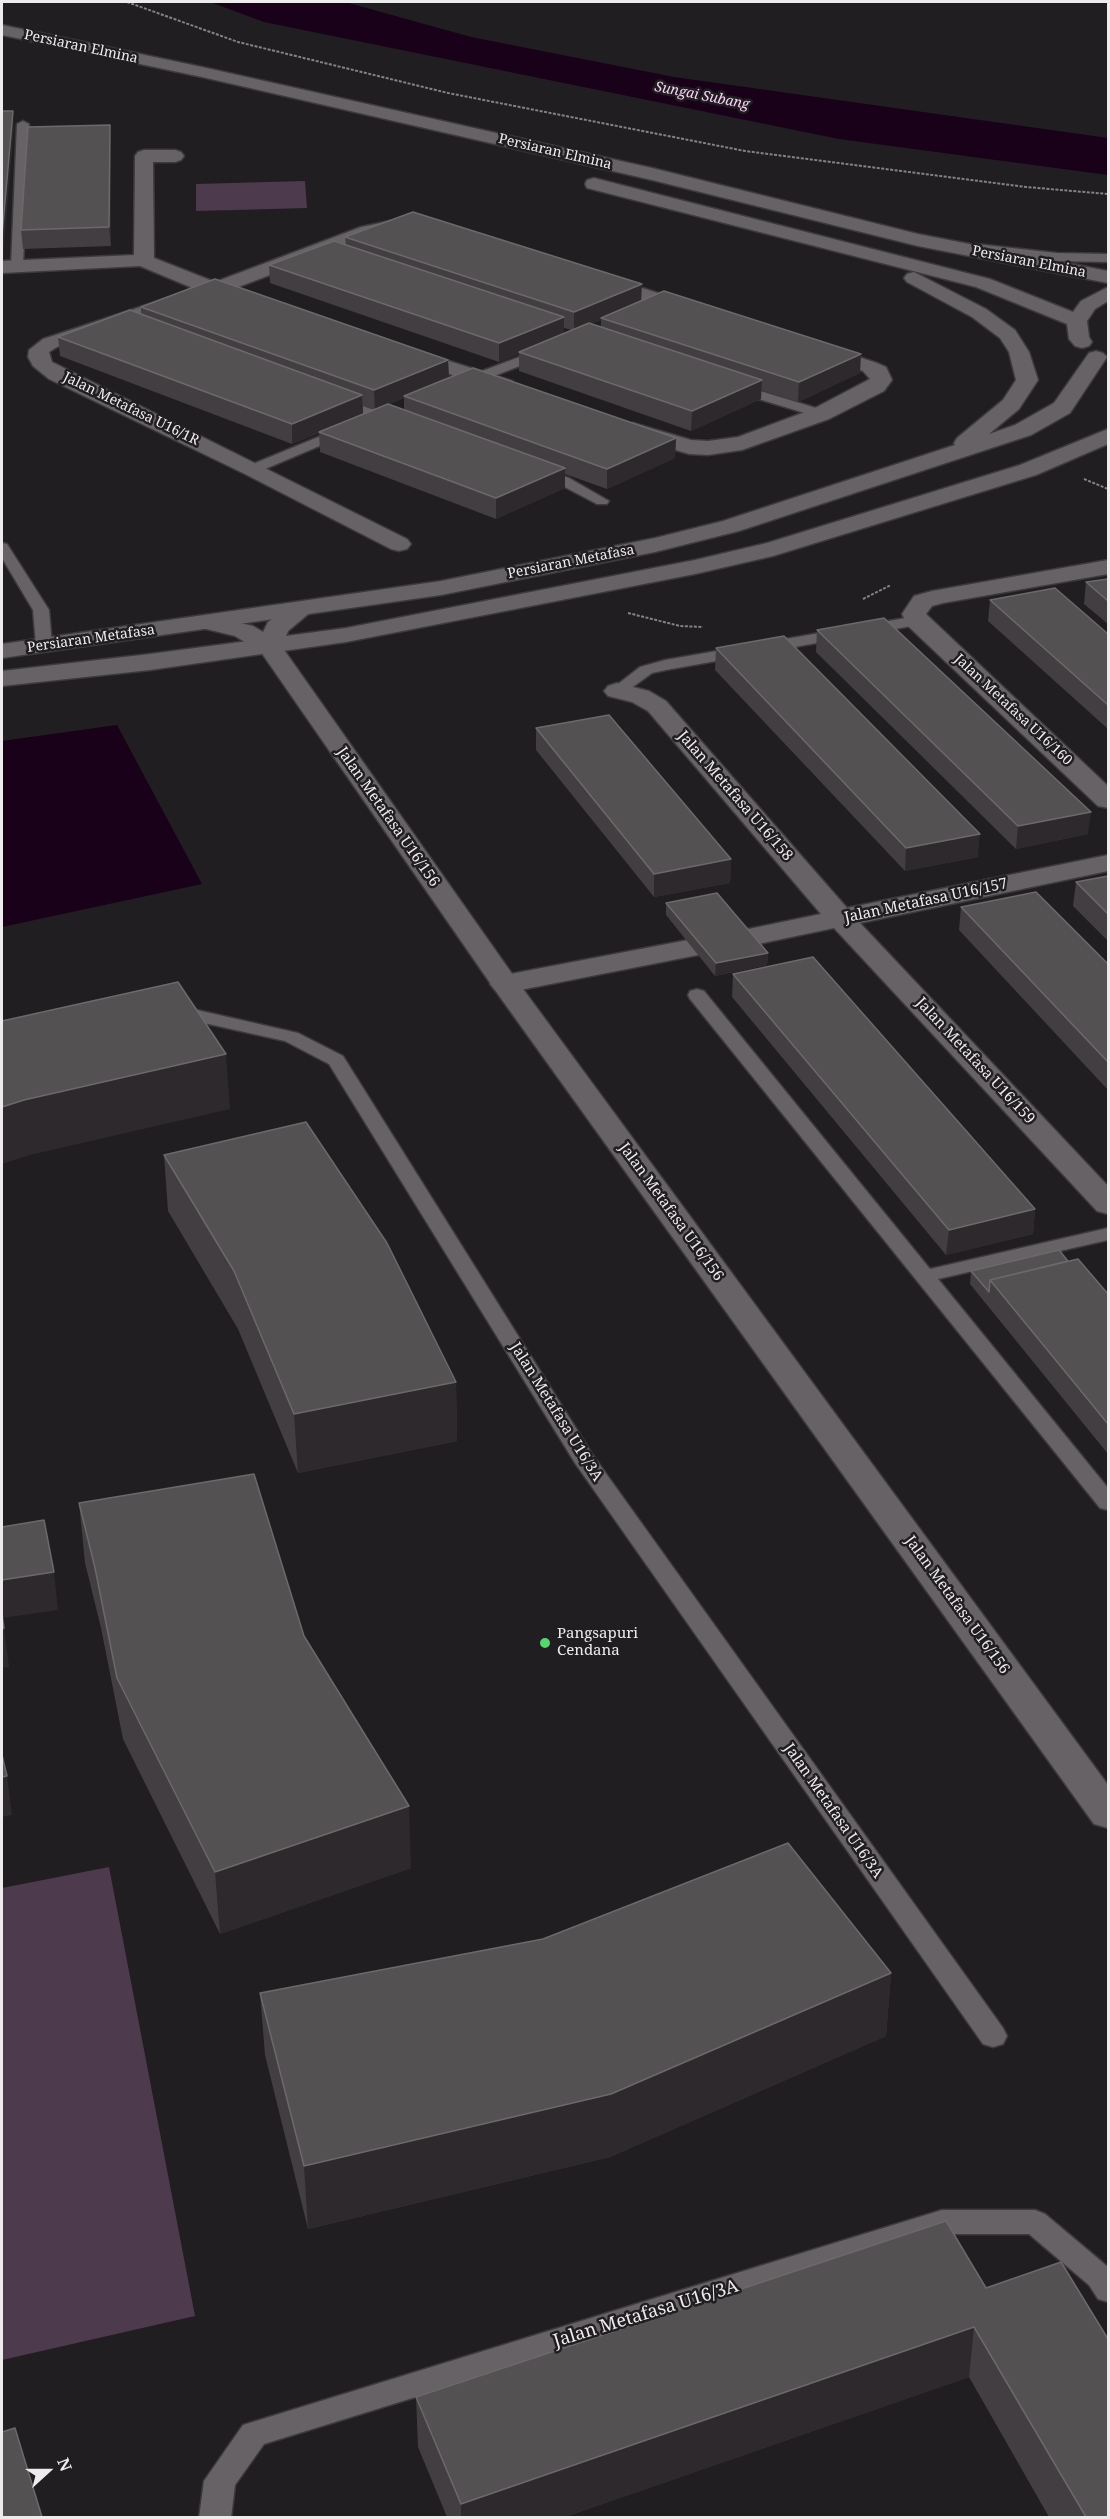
<!DOCTYPE html>
<html>
<head>
<meta charset="utf-8">
<style>
  body { margin:0 }
  #map { position:relative; width:1110px; height:2519px; overflow:hidden; background:#211e21; font-family:"Noto Serif",serif }
  canvas { display:block }
  .frame { position:absolute; inset:0; border:3px solid #eeebed; pointer-events:none }
  .north { position:absolute; left:18px; top:2441px; width:60px; height:60px; -webkit-text-stroke:4px #211e21; paint-order:stroke; rotate:69deg; font-size:16px; font-weight:700; line-height:24px; text-align:center; color:#eeebed }
  .north::after { content:''; display:block; margin:auto; width:21px; height:27px; background:#eeebed; clip-path:polygon(50% 0,100% 100%,50% 72%,0 100%) }
</style>
</head>
<body>
<div id="map">
<canvas width="1110" height="2519"></canvas>
<div class="frame"></div>
<div class="north">N</div>
</div>
<script>
const ctx = document.querySelector('canvas').getContext('2d');
ctx.lineJoin = 'round';
function fillPath(path, color) {
  ctx.fillStyle = color;
  ctx.fill(path, 'evenodd');
}
function poly(rows) {
  const path = new Path2D();
  for (const r of rows) {
    path.moveTo(r[0], r[1]);
    for (let i = 2; i < r.length; i += 2) path.lineTo(r[i], r[i + 1]);
  }
  return path;
}
function stroke(path, color, width, dash) {
  ctx.strokeStyle = color;
  ctx.lineWidth = width;
  ctx.lineCap = dash ? 'butt' : 'round';
  ctx.setLineDash(dash || []);
  ctx.stroke(path);
}
function drawText(font, color, halo, rows, align = 'center') {
  ctx.font = font + ' "Noto Serif",serif';
  ctx.lineWidth = 5;
  ctx.setLineDash([]);
  ctx.textBaseline = 'middle';
  ctx.strokeStyle = halo;
  ctx.fillStyle = color;
  for (const [text, x, y, turn = 0] of rows) {
    ctx.save();
    ctx.translate(x, y);
    ctx.rotate((+turn || 0) * Math.PI / 180);
    ctx.textAlign = isNaN(turn) ? turn : align;
    if (halo) ctx.strokeText(text, 0, 0);
    ctx.fillText(text, 0, 0);
    ctx.restore();
  }
}
const green = poly([
  [305,181,307,208,196,211,196,184],
  [109,1867,195,2316,2,2360,2,1888]
]);
const water = poly([
  [210,2,345,2,471,37,674,77,1108,138,1108,175,839,139,264,22],
  [117,725,202,884,2,927,2,741]
]);
const path = poly([
  [127,2,238,42,448,93,745,151,1026,187,1108,194],
  [1084,479,1108,489],
  [863,599,891,585],
  [628,613,680,626,703,627]
]);
const service = poly([
  [23,121,29,124,23,266,17,270,11,266,17,124,23,121],
  [976,244,1057,253,1108,254,1108,262,1057,261,972,251,970,248,972,245,976,244],
  [546,347,553,351,551,354,468,386,458,386,456,383,458,380,546,347],
  [734,383,826,411,828,414,821,418,729,390,727,387,729,384,734,383],
  [335,396,401,419,403,422,401,425,391,425,330,403,328,400,330,397,335,396],
  [345,426,352,430,350,433,258,472,248,472,246,469,248,466,345,426],
  [539,468,569,478,609,501,607,504,597,504,559,484,534,475,532,472,534,469,539,468],
  [2,543,7,544,49,610,52,645,50,648,38,648,36,645,33,610,2,558,2,543],
  [917,616,923,618,925,621,923,624,666,670,652,673,623,694,617,696,609,691,640,667,665,660,917,616],
  [697,989,704,991,930,1269,1108,1228,1108,1240,938,1279,1108,1488,1108,1510,1100,1508,690,999,688,995,690,991,697,989],
  [175,1005,298,1033,343,1056,592,1454,1003,2028,1007,2036,1003,2044,993,2047,983,2044,575,1463,329,1064,285,1041,168,1015,166,1011,168,1007,175,1005],
  [942,2210,1035,2210,1045,2214,1108,2267,1108,2302,1098,2299,1089,2285,1029,2234,942,2234,264,2444,235,2485,231,2518,199,2518,204,2481,243,2425,942,2210]
]);
const minor = poly([
  [144,150,175,150,181,152,184,156,181,160,175,162,153,162,154,258,215,282,361,227,390,221,397,223,400,227,397,231,373,236,233,289,250,295,253,299,250,303,243,305,214,295,57,347,49,352,52,362,407,539,411,544,407,549,399,551,391,549,245,474,49,379,33,366,28,357,29,350,43,339,195,289,140,266,2,273,2,261,134,255,135,156,138,152,144,150],
  [598,274,699,306,702,310,699,314,692,316,591,284,588,280,591,276,598,274],
  [819,344,877,363,886,367,892,380,884,391,829,419,742,450,708,455,689,454,625,435,622,430,625,425,633,423,691,440,708,441,738,437,813,409,870,379,863,371,812,354,809,350,812,346,819,344],
  [405,347,512,381,515,386,512,391,504,392,398,357,395,353,398,349,405,347],
  [1108,560,1108,574,943,603,932,606,926,614,1108,786,1108,808,1098,806,908,626,902,614,914,596,932,591,1108,560],
  [617,683,649,691,666,701,847,908,1108,855,1108,871,860,923,1108,1186,1108,1214,1097,1211,834,928,744,947,734,944,730,938,734,932,821,914,648,711,632,702,608,696,604,691,608,686,617,683],
  [693,939,703,942,707,948,703,954,505,993,495,990,490,984,495,978,505,975,693,939]
]);
const tertiary = poly([
  [301,603,310,605,313,610,288,631,282,647,515,978,1108,1785,1108,1828,1094,1824,495,990,261,652,235,636,198,627,195,622,198,617,207,615,253,626,263,632,268,622,292,605,301,603]
]);
const secondary = poly([
  [2,25,202,67,652,168,918,234,1108,271,1108,283,918,246,652,180,202,77,2,35,2,25],
  [594,178,990,279,1073,312,1081,301,1108,287,1108,301,1095,309,1087,321,1089,337,1092,342,1089,346,1082,348,1075,346,1069,339,1067,324,976,287,587,188,585,184,587,180,594,178],
  [914,272,986,309,1015,330,1029,352,1038,380,1019,409,989,434,1015,425,1054,403,1089,353,1096,351,1103,353,1107,357,1070,413,1031,435,739,531,655,552,441,595,2,658,2,644,441,581,655,538,723,521,955,445,954,443,957,438,1003,400,1016,380,1009,352,1000,338,972,317,907,282,904,278,907,274,914,272],
  [1108,429,1108,444,1036,475,773,556,695,574,346,642,150,670,2,686,2,671,150,654,346,628,695,560,767,543,1020,465,1108,429]
]);
const wall = poly([
  [110,125,111,142,111,246,23,249,21,230],
  [345,237,642,301,860,373,798,402,761,390,761,399,691,431,519,371,519,354,499,362,270,283,269,265,346,245],
  [601,320,601,327,591,324],
  [564,328,572,330,564,333],
  [141,307,448,360,449,378,676,438,675,458,607,489,565,474,565,488,496,519,320,452,319,433,292,444,60,356,58,337,141,315],
  [404,398,404,410,389,404],
  [363,406,374,410,363,414],
  [1108,579,1108,624,1084,604,1086,582],
  [990,600,1108,634,1108,729,988,621],
  [817,630,1088,834,1016,849,816,652],
  [716,648,978,857,905,871,715,670],
  [536,728,731,859,730,883,654,897,536,750],
  [1108,876,1108,941,1073,906,1076,882],
  [666,903,768,953,767,965,715,976,666,915],
  [961,907,1108,964,1108,1090,959,930],
  [733,974,1035,1209,1033,1234,946,1255,732,997],
  [164,1155,456,1382,457,1441,298,1473,238,1329,168,1211],
  [1068,1261,1108,1294,1108,1454,970,1284,971,1271],
  [79,1503,411,1868,220,1934,123,1739,101,1628,85,1563],
  [891,1973,886,2036,610,2157,308,2229,265,2055,260,1993],
  [946,2221,1108,2517,1049,2517,969,2377,565,2517,447,2517,418,2447,416,2397]
]);
const shadedWall = poly([
  [13,111,14,128,3,257,2,236],
  [110,125,111,142,111,246,109,227],
  [642,284,641,303,601,318,601,320,574,331,574,312],
  [564,317,564,336,519,352,519,354,499,362,499,343],
  [861,354,860,373,798,402,799,382],
  [448,360,449,380,404,396,404,398,375,410,374,390],
  [762,380,761,399,691,431,692,411],
  [362,395,363,414,292,444,292,424],
  [676,438,675,458,607,489,607,469],
  [565,468,565,488,496,519,496,498],
  [1091,812,1088,834,1016,849,1018,826],
  [980,834,978,857,905,871,906,848],
  [731,859,730,883,654,897,654,874],
  [768,953,767,965,715,976,716,963],
  [226,1054,230,1109,30,1155,2,1164,2,1107,24,1100],
  [1035,1209,1033,1234,946,1255,949,1230],
  [456,1382,457,1441,298,1473,294,1414],
  [54,1572,58,1610,2,1618,2,1580],
  [4,1628,9,1667,2,1668,2,1629],
  [7,1776,12,1815,2,1817,2,1777],
  [409,1806,411,1868,220,1934,215,1872],
  [891,1973,886,2036,610,2157,308,2229,304,2166],
  [974,2327,969,2377,565,2517,461,2517,461,2504]
]);
const building = poly([
  [2,111,13,111,2,236,2,111],
  [110,125,109,227,21,230,28,127,110,125],
  [413,212,642,284,574,312,345,237,413,212],
  [334,241,564,317,499,343,269,265,334,241],
  [215,279,448,360,374,390,141,307,215,279],
  [664,291,861,354,799,382,601,318,664,291],
  [130,310,362,395,292,424,58,337,130,310],
  [589,323,762,380,692,411,519,352,589,323],
  [473,368,676,438,607,469,404,396,473,368],
  [388,404,565,468,496,498,319,432,388,404],
  [1108,579,1108,601,1086,582,1108,579],
  [1055,588,1108,634,1108,705,990,600,1055,588],
  [884,618,1091,812,1018,826,817,630,884,618],
  [784,636,980,834,906,848,716,648,784,636],
  [609,715,731,859,654,874,536,728,609,715],
  [1108,876,1108,914,1076,882,1108,876],
  [1036,892,1108,964,1108,1062,961,907,1036,892],
  [717,893,768,953,716,963,666,903,717,893],
  [813,957,1035,1209,949,1230,733,974,813,957],
  [178,982,226,1054,24,1100,2,1107,2,1021,178,982],
  [306,1122,387,1243,456,1382,294,1414,234,1271,164,1155,306,1122],
  [1059,1250,1068,1261,990,1280,989,1292,971,1271,1059,1250],
  [1078,1259,1108,1294,1108,1424,990,1280,1078,1259],
  [254,1474,304,1636,409,1806,215,1872,117,1678,95,1568,79,1503,254,1474],
  [44,1520,54,1572,2,1580,2,1527,44,1520],
  [2,1614,4,1628,2,1629,2,1614],
  [2,1755,7,1776,2,1777,2,1755],
  [788,1843,891,1973,611,2094,304,2166,260,1993,543,1939,788,1843],
  [946,2221,986,2288,1061,2262,1108,2339,1108,2517,1086,2517,974,2327,461,2504,416,2397,946,2221],
  [15,2428,42,2517,2,2517,2,2432,15,2428]
]);
const markers = [
  [545,1643,6,"#57d570"]
];
const farStreetnames = [
  ["Persiaran Elmina",81,47,12],
  ["Persiaran Elmina",555,152,13],
  ["Persiaran Elmina",1029,262,11],
  ["Jalan Metafasa U16/1R",131,409,26],
  ["Persiaran Metafasa",571,562,-11],
  ["Persiaran Metafasa",91,639,-8],
  ["Jalan Metafasa U16/160",1013,710,43]
];
const farWaternames = [
  ["Sungai Subang",702,96,11]
];
const streetNames = [
  ["Jalan Metafasa U16/158",735,796,49],
  ["Jalan Metafasa U16/156",388,817,55],
  ["Jalan Metafasa U16/157",926,901,-12],
  ["Jalan Metafasa U16/159",975,1061,47],
  ["Jalan Metafasa U16/156",671,1212,54],
  ["Jalan Metafasa U16/3A",556,1412,58],
  ["Jalan Metafasa U16/156",957,1605,54],
  ["Jalan Metafasa U16/3A",833,1811,55]
];
const poiNames = [
  ["Pangsapuri",557,1634],
  ["Cendana",557,1651]
];
const nearStreetnames = [
  ["Jalan Metafasa U16/3A",646,2314,-17]
];
fillPath(green, '#4d3a4d');
fillPath(water, '#180119');
stroke(service, '#3d3a3d', 3);
stroke(minor, '#3d3a3d', 3);
stroke(tertiary, '#3d3a3d', 3);
stroke(secondary, '#3d3a3d', 3);
stroke(path, '#858285', 2, [3, 1.5]);
fillPath(service, '#666266');
fillPath(minor, '#666266');
fillPath(tertiary, '#666266');
fillPath(secondary, '#666266');
fillPath(wall, '#423e41');
fillPath(shadedWall, '#2d292c');
fillPath(building, '#545153');
stroke(building, '#6c696c', 1.5);
for (const [x, y, r, color] of markers) {
  const dot = new Path2D();
  dot.arc(x, y, r, 0, 2 * Math.PI);
  ctx.fillStyle = color;
  ctx.fill(dot);
  stroke(dot, '#211e21', 2);
}
drawText('14px', '#eeebed', '#211e21', farStreetnames);
drawText('italic 14px', '#fdcffb', '#211e21', farWaternames);
drawText('15px', '#eeebed', '#211e21', streetNames);
drawText('15px', '#eeebed', '#211e21', poiNames, 'left');
drawText('18px', '#eeebed', '#211e21', nearStreetnames);
</script>
</body>
</html>
